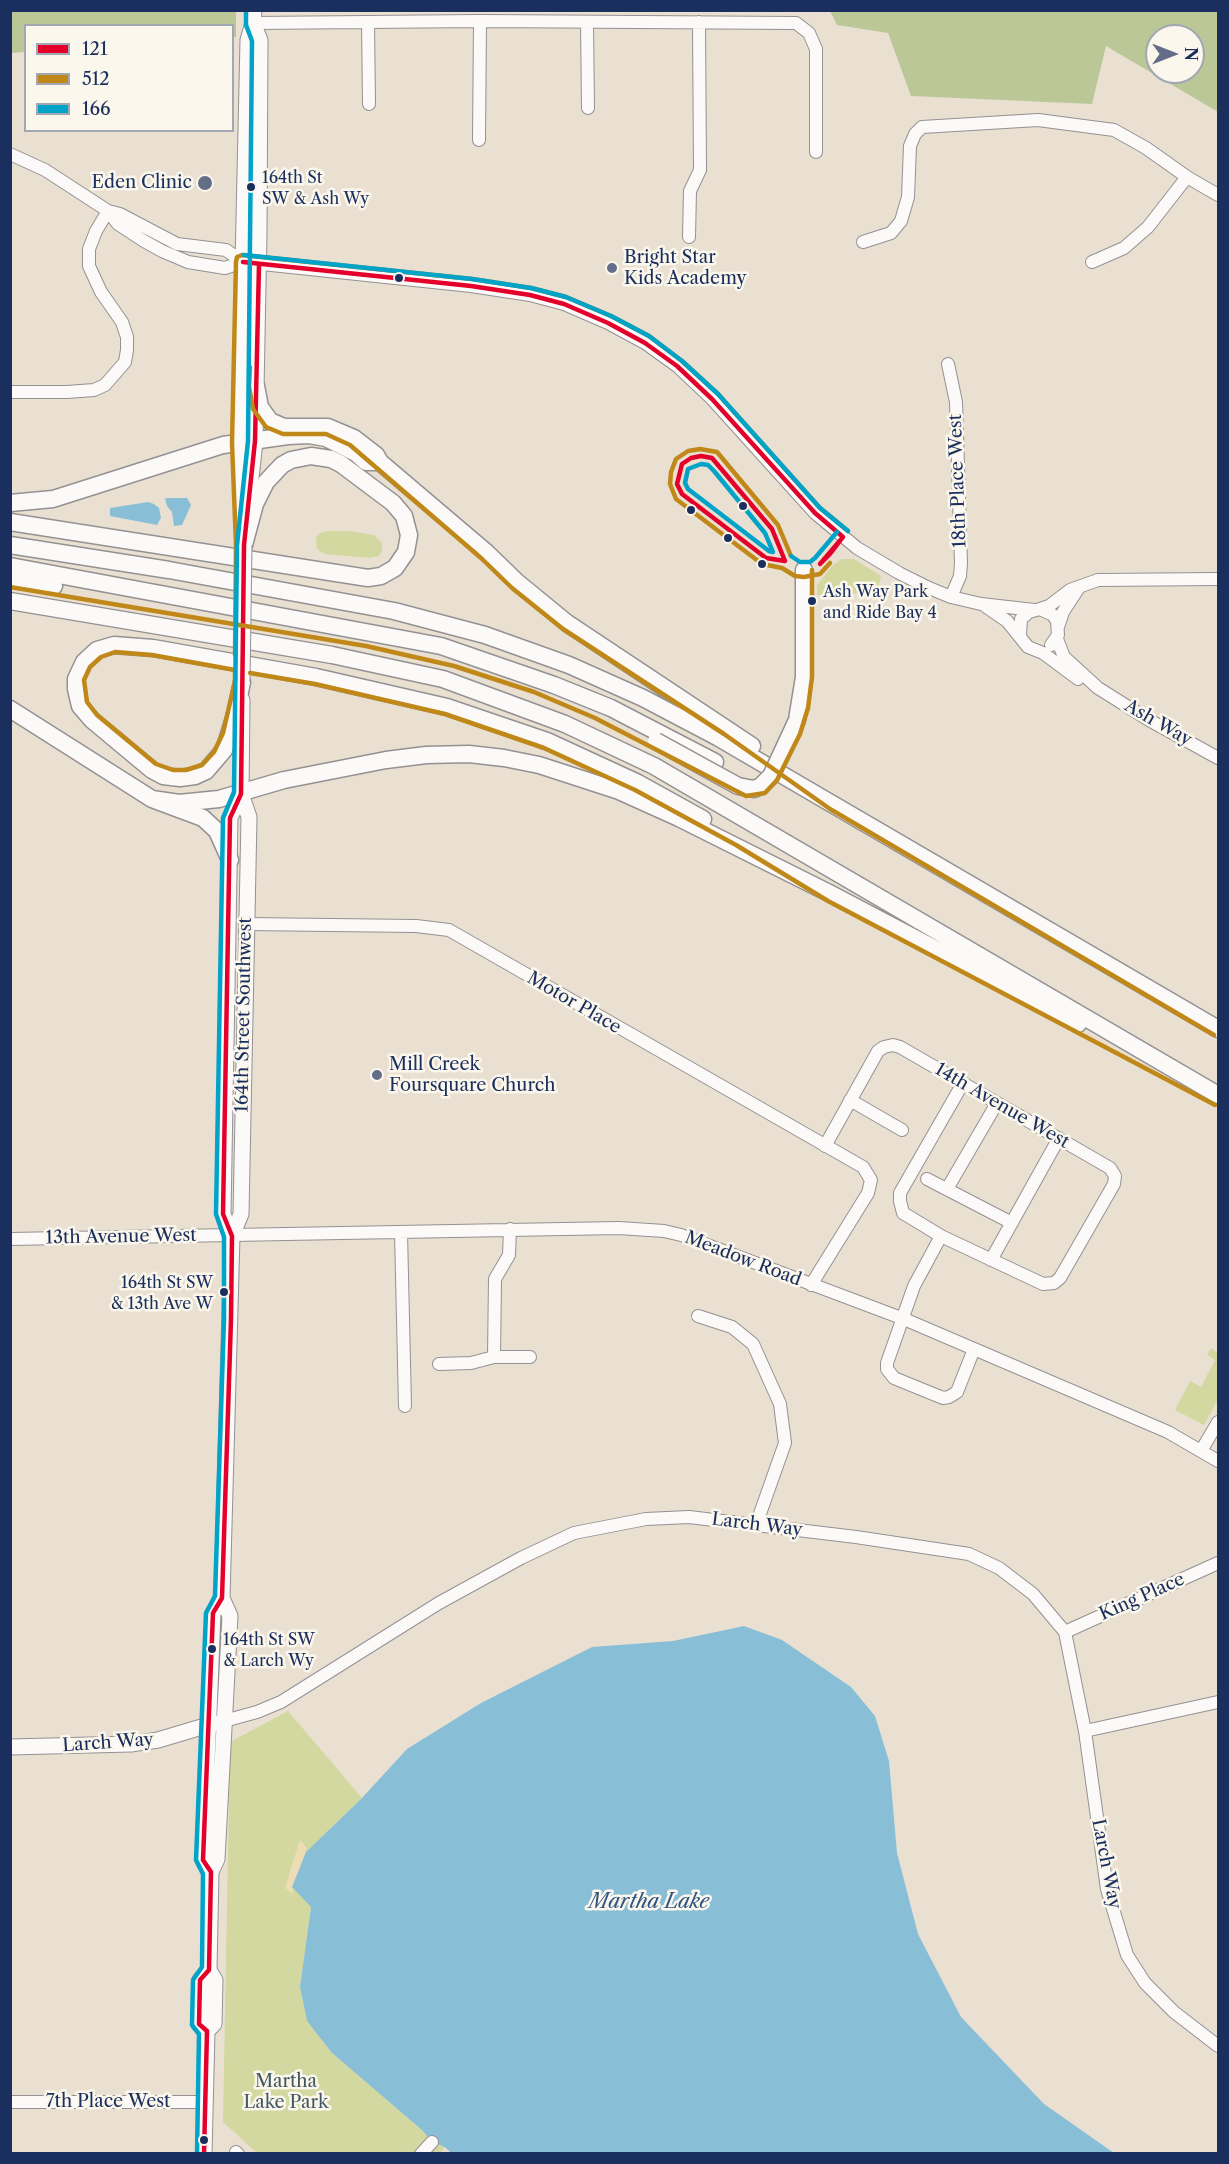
<!DOCTYPE html>
<html>
<head>
<meta charset="utf-8">
<style>
  body { margin:0 }
  #map { position:relative; width:1229px; height:2164px; overflow:hidden; background:#eae0d2; font-family:"Libre Caslon Text",serif }
  canvas { display:block }
  .frame { position:absolute; inset:0; border:12px solid #1b2f5e; pointer-events:none }
  .legend { position:absolute; left:24px; top:24px; width:210px; height:108px; box-sizing:border-box; background:#fbf7ec; border:2px solid #a1a7b3; margin:0; padding:8px 10px; list-style:none; font-size:18px; color:#1b2f5e }
  .legend li { display:flex; align-items:center; gap:12px; height:30px }
  .legend b { width:30px; border:2px solid #a1a7b3 }
  .north { position:absolute; left:1145px; top:24px; width:60px; height:60px; box-sizing:border-box; background:#fbf7ec; border:2px solid #a1a7b3; border-radius:50%; rotate:90deg; font-size:16px; font-weight:700; line-height:24px; text-align:center; color:#1b2f5e }
  .north::after { content:''; display:block; margin:auto; width:21px; height:27px; background:#636d87; clip-path:polygon(50% 0,100% 100%,50% 72%,0 100%) }
</style>
</head>
<body>
<div id="map">
<canvas width="1229" height="2164"></canvas>
<div class="frame"></div>
<ul class="legend">
<li><b style="height:8px;background:#e4002b"></b>121</li>
<li><b style="height:8px;background:#c08818"></b>512</li>
<li><b style="height:8px;background:#01a3c8"></b>166</li>
</ul>
<div class="north">N</div>
</div>
<script>
const ctx = document.querySelector('canvas').getContext('2d');
ctx.lineJoin = 'round';
function fillPath(path, color) {
  ctx.fillStyle = color;
  ctx.fill(path, 'evenodd');
}
function poly(rows) {
  const path = new Path2D();
  for (const r of rows) {
    path.moveTo(r[0], r[1]);
    for (let i = 2; i < r.length; i += 2) path.lineTo(r[i], r[i + 1]);
  }
  return path;
}
function stroke(path, color, width, dash) {
  ctx.strokeStyle = color;
  ctx.lineWidth = width;
  ctx.lineCap = dash ? 'butt' : 'round';
  ctx.setLineDash(dash || []);
  ctx.stroke(path);
}
function drawText(font, color, halo, rows, align = 'center') {
  ctx.font = font + ' "Libre Caslon Text",serif';
  ctx.lineWidth = 5;
  ctx.setLineDash([]);
  ctx.textBaseline = 'middle';
  ctx.strokeStyle = halo;
  ctx.fillStyle = color;
  for (const [text, x, y, turn = 0] of rows) {
    ctx.save();
    ctx.translate(x, y);
    ctx.rotate((+turn || 0) * Math.PI / 180);
    ctx.textAlign = isNaN(turn) ? turn : align;
    if (halo) ctx.strokeText(text, 0, 0);
    ctx.fillText(text, 0, 0);
    ctx.restore();
  }
}
const green = poly([
  [326,531,350,531,374,535,382,543,382,551,379,556,370,558,325,554,317,549,316,537,320,533],
  [842,559,854,559,881,576,878,587,845,596,817,595,817,585,833,565],
  [1211,1348,1218,1353,1218,1399,1204,1425,1175,1410,1190,1381,1201,1387,1215,1360,1207,1355],
  [288,1711,362,1798,306,1852,311,1907,300,1987,307,2021,332,2053,422,2130,432,2142,445,2147,439,2154,257,2153,223,2122,230,1742]
]);
const forest = poly([
  [11,10,236,11,236,37,233,37,232,26,26,26,25,52,11,53],
  [830,11,1218,11,1218,112,1106,46,1092,104,911,96,888,33,837,25],
  [1157,36,1193,36,1193,72,1157,72]
]);
const sand = poly([
  [300,1840,307,1848,292,1894,285,1887]
]);
const water = poly([
  [165,498,187,498,191,505,182,525,174,526,172,512,167,506],
  [148,502,154,504,159,508,161,518,157,525,110,516,110,508],
  [744,1626,782,1640,851,1687,875,1716,889,1761,897,1853,918,1934,961,2017,1044,2104,1114,2153,451,2153,445,2147,432,2142,422,2130,332,2053,307,2021,300,1987,311,1907,292,1887,306,1852,362,1798,407,1749,481,1703,592,1647,673,1641]
]);
const minor = poly([
  [368,22,369,104],
  [587,22,588,108],
  [253,23,480,21,796,23,809,33,816,49,816,152],
  [479,140,480,21],
  [10,154,45,170,102,207,108,211,118,224,144,241,162,251,188,262,225,268,243,262,471,286,530,295,564,304,608,323,645,343,677,366,712,399,815,513,857,548,899,573,929,588,951,597,981,604,1034,610],
  [108,211,120,214,177,244,226,250,243,262],
  [689,237,690,191,700,170,699,22],
  [863,242,891,233,901,221,908,197,910,146,915,134,922,127,1038,120,1114,130,1146,148,1187,177,1218,195],
  [1092,262,1124,248,1148,227,1187,177],
  [948,364,956,402,961,563,960,576,951,597],
  [10,392,67,392,94,390,105,385,125,362,127,350,127,337,122,322,101,292,89,266,89,249,96,231,108,211],
  [985,606,1007,621,1028,647,1043,653,1078,679],
  [1040,609,1049,606,1070,590,1098,580,1218,579],
  [1058,627,1063,612,1078,589],
  [1020,636,1021,619,1029,612,1040,609,1053,615,1057,621,1058,635,1051,645],
  [1057,639,1064,657,1098,688,1149,720,1218,758],
  [246,924,416,926,449,930,863,1167,871,1180,868,1193,811,1285],
  [850,1100,902,1130],
  [825,1146,878,1051,884,1047,893,1045,900,1047,952,1077,1110,1168,1115,1176,1114,1184,1060,1278,1054,1283,1043,1284,941,1236,903,1213,900,1201,900,1193,963,1083],
  [927,1179,1012,1223],
  [947,1189,997,1103],
  [510,1229,509,1255,495,1279,494,1357,530,1357],
  [401,1232,405,1406],
  [941,1236,914,1286,887,1363,887,1369,894,1378,943,1398,949,1397,957,1392,974,1349],
  [10,1239,619,1228,664,1231,681,1235,904,1319,1168,1432,1218,1461],
  [991,1260,1059,1138],
  [698,1316,732,1327,753,1344,780,1404,785,1443,756,1525],
  [439,1364,471,1363,494,1357],
  [1201,1451,1218,1422],
  [1065,1632,1218,1563],
  [224,1721,257,1712,281,1702,439,1603,521,1558,574,1533,646,1519,689,1517,856,1537,969,1554,999,1568,1033,1594,1065,1632,1085,1731,1107,1889,1127,1955,1145,1983,1174,2012,1218,2046],
  [1085,1731,1218,1702],
  [10,2102,205,2102],
  [236,2152,238,2154],
  [421,2154,432,2142]
]);
const major = poly([
  [249,497,255,441,259,234,260,40,253,23],
  [244,539,239,443,248,40,253,23,254,10],
  [232,1236,223,1214,230,818,241,794],
  [10,1747,131,1744,158,1740,215,1723],
  [211,1872,203,1860,204,1838,213,1613,222,1598],
  [207,2031,199,2024,200,1980,209,1970],
  [204,2154,207,2031,214,2024,215,1980,209,1970,211,1872,217,1859,230,1616,222,1598,232,1236,241,1214,249,817,241,794,242,700]
]);
const highway = poly([
  [256,386,260,407,270,421,284,427,328,427,354,438,376,455,380,462,486,552,517,582,567,623,752,746],
  [10,503,53,499,223,445,288,436,309,435,326,438,356,453,366,462,380,462],
  [10,522,368,578,381,576,395,568,406,552,409,535,404,516,393,503,341,464,331,459,311,456,291,460,282,465,266,482,255,504,244,545],
  [10,545,169,570,394,611,485,635,569,665,643,698,719,738,1218,1029],
  [10,566,441,646,554,685,611,708,715,762],
  [10,579,54,586],
  [10,601,332,655,443,679,565,724,654,766,1218,1095],
  [242,682,236,712,224,750,206,771,195,776,180,778,163,776,152,770,92,720,80,706,76,689,76,679,84,662,97,650,114,645,153,648,316,677,447,707,547,741,638,783,703,819],
  [10,709,152,799,203,818,217,831,230,860],
  [797,720,804,677,804,570],
  [152,799,179,803,219,799,284,780,386,760,426,755,469,754,504,758,539,765,619,791,679,818,831,894,1078,1024]
]);
const majorBridge = poly([
  [242,682,244,545]
]);
const highwayBridge = poly([
  [656,741,738,786,754,789,761,786,771,776,797,720]
]);
const bus1 = poly([
  [243,262,471,286,530,295,564,304,608,323,645,343,677,366,712,399,815,513,843,537],
  [701,456,712,458,772,529,785,561,766,558,682,494,677,484,682,464,691,458,701,456],
  [843,537,830,554,820,564,843,537],
  [204,2154,207,2031,199,2024,200,1980,209,1970,211,1872,203,1860,213,1613,222,1598,231,1319,232,1236,223,1214,230,818,241,794,244,545,255,441,259,264]
]);
const bus2 = poly([
  [250,367,249,387,253,409,266,427,283,434,326,434,350,445,481,558,512,588,563,629,724,734,830,809,1214,1035],
  [791,556,778,525,717,452,700,449,688,451,676,459,671,472,670,484,676,499,762,564,782,568,795,576,804,577,820,574,830,563],
  [10,587,366,646,454,666,534,692,595,718,746,796,765,793,777,780,800,734,808,708,812,677,812,570],
  [115,652,152,655,235,670,235,681,223,733,214,752,202,765,186,770,173,770,156,764,97,715,87,702,84,680,90,667,101,657,115,652],
  [235,655,236,545,232,443,236,262,237,257,242,255,472,279,531,288,566,297,611,316,649,336,682,361,718,394,820,508,848,531],
  [250,673,315,684,445,714,544,748,635,790,736,845,828,901,1215,1105]
]);
const bus3 = poly([
  [244,255,472,279,531,288,566,297,611,316,649,336,682,361,718,394,820,508,848,531],
  [701,464,708,465,714,471,765,533,773,552,769,551,688,489,685,483,688,469,701,464],
  [791,556,800,562,810,562,815,558,837,532],
  [197,2154,199,2034,192,2025,193,1980,202,1967,203,1874,196,1860,206,1613,215,1596,224,1319,224,1237,216,1214,223,818,234,792,237,545,248,441,252,41,246,25,246,10]
]);
const markers = [
  [205,183,8,"#636d87"],
  [251,187,5,"#1b2f5e"],
  [612,268,6,"#636d87"],
  [399,278,5,"#1b2f5e"],
  [743,506,5,"#1b2f5e"],
  [691,510,5,"#1b2f5e"],
  [728,538,5,"#1b2f5e"],
  [762,564,5,"#1b2f5e"],
  [812,601,5,"#1b2f5e"],
  [377,1075,6,"#636d87"],
  [224,1292,5,"#1b2f5e"],
  [212,1649,5,"#1b2f5e"],
  [204,2140,5,"#1b2f5e"]
];
const busNames = [
  ["164th St",262,178],
  ["SW & Ash Wy",262,199],
  ["Ash Way Park",823,592],
  ["and Ride Bay 4",823,613],
  ["164th St SW",213,1283,"right"],
  ["& 13th Ave W",213,1304,"right"],
  ["164th St SW",223,1640],
  ["& Larch Wy",223,1661]
];
const poiNames = [
  ["Eden Clinic",192,183,"right"],
  ["Bright Star",624,258],
  ["Kids Academy",624,279],
  ["Mill Creek",389,1065],
  ["Foursquare Church",389,1086]
];
const streetNames = [
  ["18th Place West",958,481,-92],
  ["Ash Way",1158,723,30],
  ["Motor Place",574,1003,30],
  ["164th Street Southwest",244,1015,-89],
  ["14th Avenue West",1002,1106,30],
  ["13th Avenue West",121,1237,-1],
  ["Meadow Road",743,1259,21],
  ["Larch Way",757,1525,7],
  ["King Place",1142,1597,-24],
  ["Larch Way",108,1743,-4],
  ["Larch Way",1106,1864,79],
  ["7th Place West",108,2102]
];
const parkNames = [
  ["Martha",286,2082],
  ["Lake Park",286,2103]
];
const waterNames = [
  ["Martha Lake",649,1902]
];
fillPath(green, '#d2d89f');
fillPath(forest, '#bcc797');
fillPath(sand, '#ecddb5');
fillPath(water, '#89bed7');
stroke(minor, '#939192', 14);
stroke(major, '#939192', 17);
stroke(highway, '#939192', 19);
stroke(minor, '#fcfaf8', 12);
stroke(major, '#fcfaf8', 15);
stroke(highway, '#fcfaf8', 16);
stroke(majorBridge, '#939192', 17, []);
stroke(highwayBridge, '#939192', 19, []);
stroke(majorBridge, '#fcfaf8', 15);
stroke(highwayBridge, '#fcfaf8', 16);
stroke(bus1, '#e4002b', 4.5);
stroke(bus2, '#c08818', 4.5);
stroke(bus3, '#01a3c8', 4.5);
for (const [x, y, r, color] of markers) {
  const dot = new Path2D();
  dot.arc(x, y, r, 0, 2 * Math.PI);
  ctx.fillStyle = color;
  ctx.fill(dot);
  stroke(dot, '#fbf7ec', 2);
}
drawText('16px', '#1b2f5e', '#fbf7ec', busNames, 'left');
drawText('18px', '#1b2f5e', '#fbf7ec', poiNames, 'left');
drawText('18px', '#1b2f5e', '#fbf7ec', streetNames);
drawText('18px', '#445864', '#fbf7ec', parkNames);
drawText('italic 20px', '#2f5583', '#fbf7ec', waterNames);
</script>
</body>
</html>
